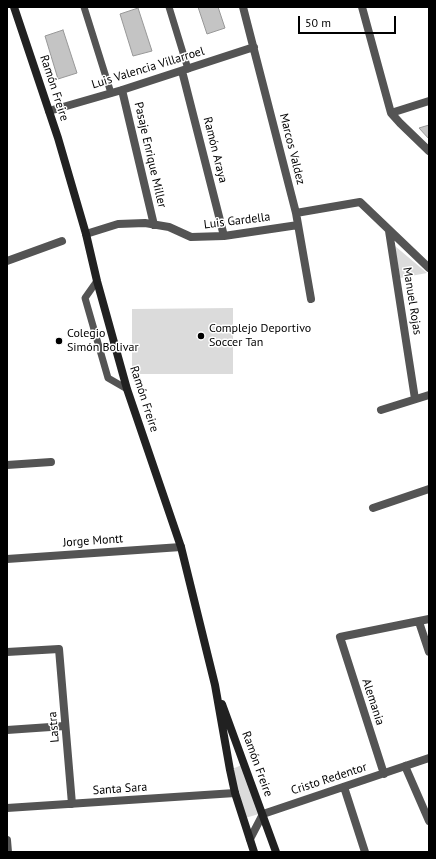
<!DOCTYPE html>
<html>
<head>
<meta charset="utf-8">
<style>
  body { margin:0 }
  #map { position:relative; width:436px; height:859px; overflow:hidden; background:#fff; font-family:"PT Sans",sans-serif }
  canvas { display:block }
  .frame { position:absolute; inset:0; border:8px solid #000; pointer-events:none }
  .scale { position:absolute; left:298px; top:16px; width:98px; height:18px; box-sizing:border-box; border:2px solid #000; border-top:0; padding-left:5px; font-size:12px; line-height:14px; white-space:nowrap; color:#000; -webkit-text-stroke:3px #fff; paint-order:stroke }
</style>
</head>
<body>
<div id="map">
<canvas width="436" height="859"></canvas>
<div class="frame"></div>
<div class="scale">50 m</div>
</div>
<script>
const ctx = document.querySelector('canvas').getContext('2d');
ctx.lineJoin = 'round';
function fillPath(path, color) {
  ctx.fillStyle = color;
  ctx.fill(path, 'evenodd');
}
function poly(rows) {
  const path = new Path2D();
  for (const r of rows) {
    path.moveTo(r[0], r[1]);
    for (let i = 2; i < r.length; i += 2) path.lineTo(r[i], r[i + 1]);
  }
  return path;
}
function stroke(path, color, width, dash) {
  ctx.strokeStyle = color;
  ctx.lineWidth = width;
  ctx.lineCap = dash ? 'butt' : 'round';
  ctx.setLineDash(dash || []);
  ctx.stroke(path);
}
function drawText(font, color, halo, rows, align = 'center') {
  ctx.font = font + ' "PT Sans",sans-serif';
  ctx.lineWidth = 3;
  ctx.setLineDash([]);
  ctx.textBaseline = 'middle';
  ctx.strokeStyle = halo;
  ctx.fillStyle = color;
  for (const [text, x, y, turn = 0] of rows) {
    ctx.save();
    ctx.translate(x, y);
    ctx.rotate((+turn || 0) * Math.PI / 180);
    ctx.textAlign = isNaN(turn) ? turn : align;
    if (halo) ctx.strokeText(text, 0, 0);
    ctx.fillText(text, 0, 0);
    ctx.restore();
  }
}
const green = poly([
  [395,246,427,273,400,278],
  [233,308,233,374,132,374,132,309],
  [242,765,259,814,245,818,232,769]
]);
const building = poly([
  [198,7,218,7,225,28,207,34,198,7],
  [138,8,152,51,133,56,120,14,138,8],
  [63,30,77,73,58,79,45,36,63,30],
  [429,125,429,139,419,128,429,125]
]);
const lane = poly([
  [84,7,111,93],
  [169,7,188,69],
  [97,281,85,298,108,378,127,389]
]);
const street = poly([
  [243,7,296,213,311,299],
  [362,7,391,113,400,123,429,151],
  [182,71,224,236],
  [122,90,154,225],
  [49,111,122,90,254,47],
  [391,113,429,101],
  [296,213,360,202,429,268],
  [389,231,415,399],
  [86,234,118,224,145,223,169,227,191,237,224,236,298,225],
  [7,261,62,241],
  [381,410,429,395],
  [7,465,51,462],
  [373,508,429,489],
  [7,559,181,547],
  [419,622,429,652],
  [7,652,59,649,72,804],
  [7,730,65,726],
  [405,766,429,821],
  [384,774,340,637,429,619],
  [344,787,365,852],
  [7,808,235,793],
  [250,839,263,814,429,758],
  [7,840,8,852]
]);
const secondary = poly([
  [14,7,58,138,86,234,97,281,127,389,181,547,215,685,230,770,235,793,254,852],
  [222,704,276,852]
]);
const markers = [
  [201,336,4,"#000"],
  [59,341,4,"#000"]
];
const streetNames = [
  ["Luis Valencia Villarroel",148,68,-17],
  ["Ramón Freire",54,88,72],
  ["Marcos Valdez",292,149,76],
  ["Ramón Araya",215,150,76],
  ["Pasaje Enrique Miller",150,155,77],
  ["Luis Gardella",237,221,-7],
  ["Manuel Rojas",412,301,81],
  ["Ramón Freire",144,399,72],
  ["Jorge Montt",93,541,-4],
  ["Alemania",373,702,72],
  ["Lastra",54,727,-95],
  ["Ramón Freire",257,764,70],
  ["Cristo Redentor",329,779,-18],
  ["Santa Sara",120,789,-4]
];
const poiNames = [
  ["Complejo Deportivo",209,329],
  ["Soccer Tan",209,343],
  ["Colegio",67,334],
  ["Simón Bolivar",67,348]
];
fillPath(green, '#dbdbdb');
fillPath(building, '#c4c4c4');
stroke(building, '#989898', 1);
stroke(lane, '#545454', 7);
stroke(street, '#545454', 8);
stroke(secondary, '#212121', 8);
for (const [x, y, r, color] of markers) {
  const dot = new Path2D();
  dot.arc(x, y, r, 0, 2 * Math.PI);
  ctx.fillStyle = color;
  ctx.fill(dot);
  stroke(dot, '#fff', 1.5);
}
drawText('12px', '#000', '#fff', streetNames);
drawText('12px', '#000', '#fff', poiNames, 'left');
</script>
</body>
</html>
